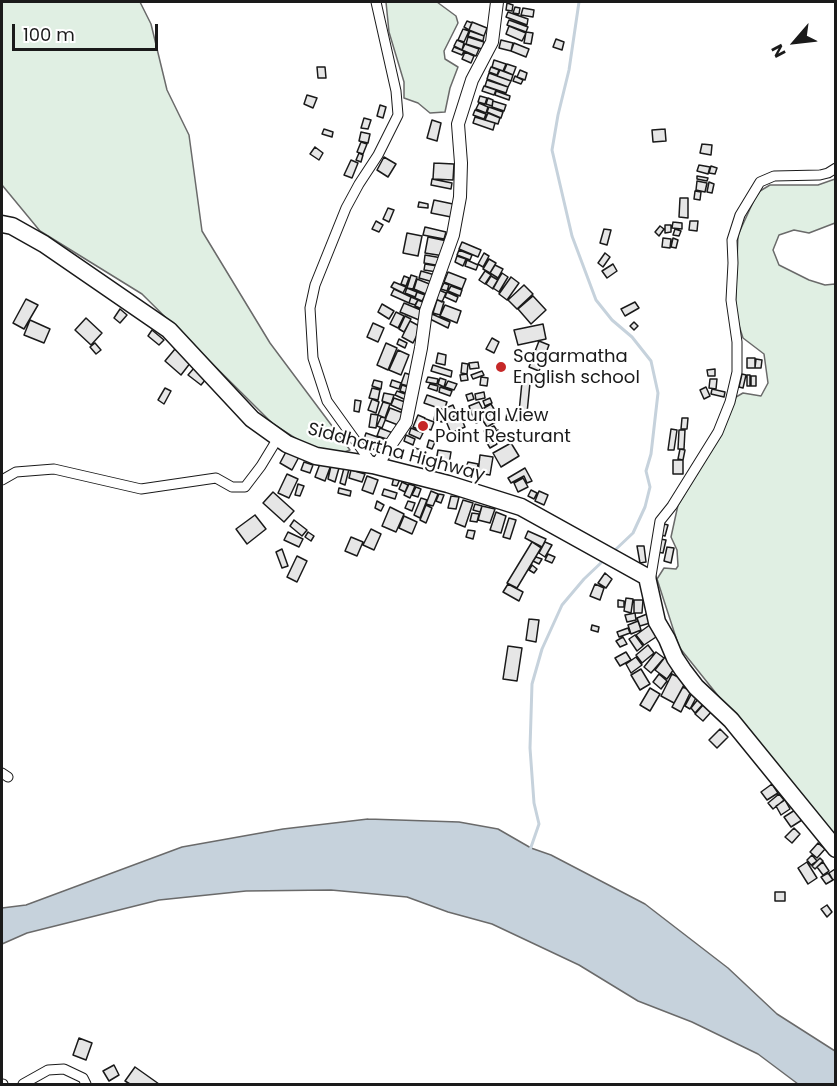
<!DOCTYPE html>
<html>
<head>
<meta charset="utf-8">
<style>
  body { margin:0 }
  #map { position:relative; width:837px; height:1086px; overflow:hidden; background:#fff; font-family:Poppins,sans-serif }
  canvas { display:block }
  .frame { position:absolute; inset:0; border:3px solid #1a1a1a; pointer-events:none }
  .north { position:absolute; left:765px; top:12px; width:60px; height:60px; -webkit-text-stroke:4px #fff; paint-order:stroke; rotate:242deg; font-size:16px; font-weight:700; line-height:24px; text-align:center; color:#1a1a1a }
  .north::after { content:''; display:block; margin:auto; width:21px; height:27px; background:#1a1a1a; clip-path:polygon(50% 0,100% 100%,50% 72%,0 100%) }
  .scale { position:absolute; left:12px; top:24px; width:146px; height:27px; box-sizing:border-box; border:3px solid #1a1a1a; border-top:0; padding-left:8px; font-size:18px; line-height:21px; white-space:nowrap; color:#1a1a1a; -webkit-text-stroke:4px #fff; paint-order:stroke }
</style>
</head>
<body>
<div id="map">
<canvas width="837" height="1086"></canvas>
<div class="frame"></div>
<div class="north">N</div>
<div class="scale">100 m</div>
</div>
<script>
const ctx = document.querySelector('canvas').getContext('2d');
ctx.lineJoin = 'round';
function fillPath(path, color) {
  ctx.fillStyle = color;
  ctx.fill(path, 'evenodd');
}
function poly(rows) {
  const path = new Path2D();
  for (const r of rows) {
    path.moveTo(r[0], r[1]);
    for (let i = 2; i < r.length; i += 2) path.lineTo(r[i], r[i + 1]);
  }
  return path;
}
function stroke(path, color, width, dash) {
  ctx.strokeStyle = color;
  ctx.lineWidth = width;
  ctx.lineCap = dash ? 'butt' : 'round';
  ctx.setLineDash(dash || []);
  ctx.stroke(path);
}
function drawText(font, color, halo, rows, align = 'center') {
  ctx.font = font + ' Poppins,sans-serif';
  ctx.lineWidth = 4.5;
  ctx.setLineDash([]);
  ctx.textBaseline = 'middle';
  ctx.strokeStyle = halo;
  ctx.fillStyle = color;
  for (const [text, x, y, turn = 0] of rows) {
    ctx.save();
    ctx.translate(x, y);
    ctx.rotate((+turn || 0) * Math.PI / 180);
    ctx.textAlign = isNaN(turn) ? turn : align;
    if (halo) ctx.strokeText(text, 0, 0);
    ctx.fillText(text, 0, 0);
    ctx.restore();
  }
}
const green = poly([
  [2,2,140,2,151,24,167,90,189,135,202,231,270,343,350,450,336,455,306,445,273,424,142,294,40,231,2,185,2,2],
  [386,2,437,2,456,16,458,23,444,51,445,59,458,67,450,88,445,112,430,113,418,103,404,98,404,82,389,32,386,2],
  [835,179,835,223,809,233,794,230,779,235,773,250,779,265,809,280,825,285,835,284,835,837,796,793,679,647,657,579,664,568,676,569,678,566,677,550,671,537,678,505,722,433,736,397,743,393,761,396,768,383,764,354,743,338,735,313,738,235,755,198,760,191,770,185,818,185,835,179]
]);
const water = poly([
  [368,819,459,822,498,829,531,848,551,855,645,904,728,968,777,1014,835,1051,835,1084,798,1084,758,1054,692,1022,638,1001,579,965,492,924,448,912,407,897,331,890,246,891,159,900,27,933,2,944,2,908,26,905,182,847,283,829,368,819]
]);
const stream = poly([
  [579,2,569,70,558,115,552,150,572,236,596,300,612,320,632,337,651,361,658,393,651,454,646,471,650,487,645,507,633,533,613,552],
  [530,850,539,824,534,803,530,748,532,684,542,649,562,605,584,579,604,560]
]);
const building = poly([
  [507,3,513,5,512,11,506,10,507,3],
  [515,7,520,8,519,14,513,13,515,7],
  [523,8,534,10,533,17,521,15,523,8],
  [508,12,528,19,527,25,506,17,508,12],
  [509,20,528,27,526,32,507,25,509,20],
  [467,21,472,23,469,30,464,27,467,21],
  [472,22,487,28,484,36,469,30,472,22],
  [509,26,526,33,522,41,506,34,509,26],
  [463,29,469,31,464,42,458,40,463,29],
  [470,31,484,36,483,41,468,36,470,31],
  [526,32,533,33,531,44,524,43,526,32],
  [468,37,484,42,482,49,466,44,468,37],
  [556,39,564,42,562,50,553,47,556,39],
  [457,40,464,43,462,50,454,46,457,40],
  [501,40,513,43,511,51,499,48,501,40],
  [514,43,529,49,526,57,511,51,514,43],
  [465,44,479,49,476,56,462,50,465,44],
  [454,47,464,51,462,55,452,51,454,47],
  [465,52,474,56,471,63,462,59,465,52],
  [494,60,506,64,503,71,492,67,494,60],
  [507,64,516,67,513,75,504,71,507,64],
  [317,67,325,67,326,78,318,78,317,67],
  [491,67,499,70,497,75,489,72,491,67],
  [500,70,513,75,511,81,497,76,500,70],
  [520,70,527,73,525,80,517,77,520,70],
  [489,73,511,81,508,87,487,79,489,73],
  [515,76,523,80,521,84,513,81,515,76],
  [487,80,508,87,506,93,485,86,487,80],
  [484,86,496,90,494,95,482,91,484,86],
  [496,91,510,96,509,100,495,95,496,91],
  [307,95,317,98,313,108,304,104,307,95],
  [480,96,487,98,485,104,478,102,480,96],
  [488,98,493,100,492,106,486,104,488,98],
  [493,101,506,105,504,111,492,107,493,101],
  [479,103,488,107,486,113,476,109,479,103],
  [380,105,386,107,383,118,377,116,380,105],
  [489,107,503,112,501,118,487,112,489,107],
  [475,110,486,114,484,119,473,115,475,110],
  [488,113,500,118,498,124,485,120,488,113],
  [475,117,495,123,493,130,473,123,475,117],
  [364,118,371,120,368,129,361,128,364,118],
  [432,120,441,123,437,141,427,138,432,120],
  [324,129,333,132,332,137,322,134,324,129],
  [665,129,666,141,653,142,652,130,665,129],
  [361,132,370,134,368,143,359,141,361,132],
  [361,142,367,144,363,154,357,152,361,142],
  [702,144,712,145,711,155,700,153,702,144],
  [315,147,323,153,319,160,310,154,315,147],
  [359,153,363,155,361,162,356,160,359,153],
  [384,157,396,164,388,177,377,170,384,157],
  [351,160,358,163,352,178,344,175,351,160],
  [434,163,454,164,453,180,433,179,434,163],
  [699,165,710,167,708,174,697,171,699,165],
  [711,166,717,168,715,174,709,173,711,166],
  [697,176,708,178,707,181,697,179,697,176],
  [432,179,452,183,451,189,431,185,432,179],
  [697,181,707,183,705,192,696,190,697,181],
  [709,182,714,184,712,193,707,192,709,182],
  [695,191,701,192,700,200,694,199,695,191],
  [680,198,688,198,688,218,679,217,680,198],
  [434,200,453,204,451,217,431,213,434,200],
  [419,202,428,204,428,208,418,207,419,202],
  [388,208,394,210,389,222,383,219,388,208],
  [376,221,383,225,379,232,372,229,376,221],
  [690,221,698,221,697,231,689,230,690,221],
  [673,222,682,223,682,229,672,228,673,222],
  [665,225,671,225,671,232,665,233,665,225],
  [660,226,664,229,659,236,655,232,660,226],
  [425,227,446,232,444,239,423,235,425,227],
  [604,229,611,230,607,245,600,243,604,229],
  [675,229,681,231,679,236,673,235,675,229],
  [407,233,422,236,418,256,403,253,407,233],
  [428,237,447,241,444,256,425,253,428,237],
  [663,238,671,239,670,248,662,247,663,238],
  [673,238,678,240,676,248,671,247,673,238],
  [462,242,481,250,478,257,459,249,462,242],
  [459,250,472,255,470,260,457,255,459,250],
  [484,253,489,256,483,267,478,264,484,253],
  [605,253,610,257,603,267,598,263,605,253],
  [425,255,442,258,441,266,424,263,425,255],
  [457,256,466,259,463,266,455,262,457,256],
  [489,259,496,263,490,273,483,269,489,259],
  [467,260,478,265,476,270,465,266,467,260],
  [425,264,437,266,437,272,424,270,425,264],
  [613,264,617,271,607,278,602,271,613,264],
  [495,265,503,269,498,278,490,273,495,265],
  [421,271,435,275,433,282,419,278,421,271],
  [485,271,491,275,485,284,479,280,485,271],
  [448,272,466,279,462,289,444,282,448,272],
  [502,273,508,277,499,292,493,288,502,273],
  [411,275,417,277,413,289,407,288,411,275],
  [404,276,409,278,406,286,401,284,404,276],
  [491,276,498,280,493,289,486,284,491,276],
  [511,277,519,283,507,300,499,294,511,277],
  [417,279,432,285,428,295,414,289,417,279],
  [394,282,406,287,403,293,391,287,394,282],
  [444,283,449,285,447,291,441,289,444,283],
  [524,285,533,294,517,309,508,300,524,285],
  [451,286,462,290,460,296,448,291,451,286],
  [407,288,417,292,415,297,405,293,407,288],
  [394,289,411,297,409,303,391,295,394,289],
  [439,290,446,293,442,302,436,299,439,290],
  [417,292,425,295,422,301,415,298,417,292],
  [447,292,458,297,456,302,445,297,447,292],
  [533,296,546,310,531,324,518,309,533,296],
  [411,297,418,300,415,305,409,303,411,297],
  [26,299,38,305,24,329,13,323,26,299],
  [418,300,425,303,422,309,415,306,418,300],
  [437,300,444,302,440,315,433,313,437,300],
  [635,302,639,308,625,316,621,309,635,302],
  [404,303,423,311,419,320,400,312,404,303],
  [382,304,394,311,389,319,378,312,382,304],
  [445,305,461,311,457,323,440,316,445,305],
  [120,309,127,315,120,323,114,318,120,309],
  [396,312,404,316,398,328,390,324,396,312],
  [432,314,450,322,448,328,430,319,432,314],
  [405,316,411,319,404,332,399,329,405,316],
  [86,318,102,333,91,345,75,330,86,318],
  [30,320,50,329,44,343,24,335,30,320],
  [410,321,421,327,413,343,402,337,410,321],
  [634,322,638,326,634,330,630,326,634,322],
  [373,323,384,328,378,342,367,337,373,323],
  [543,324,546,339,518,345,514,330,543,324],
  [152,330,164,340,159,345,148,336,152,330],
  [492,338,499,342,494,353,486,349,492,338],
  [399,339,407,343,405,348,397,344,399,339],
  [539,341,549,345,539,371,529,367,539,341],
  [95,343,101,350,96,354,90,347,95,343],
  [386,343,397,348,388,370,377,365,386,343],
  [175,349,191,362,181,375,165,361,175,349],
  [398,350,409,355,401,375,389,370,398,350],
  [438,353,446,355,445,365,436,363,438,353],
  [747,358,755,358,755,368,747,368,747,358],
  [756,359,762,360,761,368,755,368,756,359],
  [478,362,479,368,470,369,469,363,478,362],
  [462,363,468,364,467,374,461,373,462,363],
  [433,365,452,371,451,377,431,371,433,365],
  [194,368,206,379,201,385,188,375,194,368],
  [715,369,715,376,708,376,707,370,715,369],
  [482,371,484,375,473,379,471,375,482,371],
  [523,372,531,373,527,413,519,412,523,372],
  [405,373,411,375,408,386,401,384,405,373],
  [467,374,468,380,461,381,460,375,467,374],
  [742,374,746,375,743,388,739,387,742,374],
  [747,375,750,375,750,386,747,386,747,375],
  [751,376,756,376,756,386,751,386,751,376],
  [428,377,438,379,437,384,426,382,428,377],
  [481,377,488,378,487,386,480,385,481,377],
  [440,378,446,380,444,387,438,384,440,378],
  [710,379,717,379,716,389,709,388,710,379],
  [374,380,382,382,381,389,372,386,374,380],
  [392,380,401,383,399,389,390,386,392,380],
  [448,381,457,384,454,390,445,387,448,381],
  [430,384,438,386,437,391,428,388,430,384],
  [402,385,411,388,409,394,400,391,402,385],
  [440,387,452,391,450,396,439,392,440,387],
  [706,387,710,396,704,399,700,390,706,387],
  [165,388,171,391,164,404,158,400,165,388],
  [372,388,380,390,378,400,369,398,372,388],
  [712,389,725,392,724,397,711,394,712,389],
  [397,391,408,395,406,400,395,395,397,391],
  [484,392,485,398,476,400,475,394,484,392],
  [384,393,394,395,391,404,382,401,384,393],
  [472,393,474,399,468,401,466,395,472,393],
  [427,395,447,402,444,410,424,403,427,395],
  [394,398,405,402,402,410,391,405,394,398],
  [490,398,492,403,485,406,483,401,490,398],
  [372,399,379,402,376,413,368,410,372,399],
  [355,400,361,401,359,412,354,411,355,400],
  [383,402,390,404,385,418,378,415,383,402],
  [479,402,483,410,472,415,469,406,479,402],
  [491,404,494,409,487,414,484,408,491,404],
  [453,405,457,415,450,418,446,408,453,405],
  [390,408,403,413,398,425,385,420,390,408],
  [436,409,444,411,442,422,434,420,436,409],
  [494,412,499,420,487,427,482,419,494,412],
  [507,412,525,414,525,421,506,420,507,412],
  [480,413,483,420,476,423,473,416,480,413],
  [371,414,378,415,376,428,369,427,371,414],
  [418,415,425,418,420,430,413,427,418,415],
  [460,415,465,427,451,433,446,421,460,415],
  [381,417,386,418,382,428,377,426,381,417],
  [682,418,688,418,687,429,681,429,682,418],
  [426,419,434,422,431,430,423,427,426,419],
  [494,426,496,429,486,435,484,431,494,426],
  [380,428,393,433,390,440,377,436,380,428],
  [411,428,423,433,420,439,409,434,411,428],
  [671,429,677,430,674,450,668,450,671,429],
  [498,430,501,434,492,439,489,435,498,430],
  [679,430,685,430,684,449,678,449,679,430],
  [366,433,386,440,382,452,362,445,366,433],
  [406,435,415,439,413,445,404,441,406,435],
  [494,439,497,444,490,448,487,443,494,439],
  [429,440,435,442,432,449,427,447,429,440],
  [511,443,519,456,501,467,493,453,511,443],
  [288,448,300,455,292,470,280,463,288,448],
  [415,448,421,450,419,457,413,455,415,448],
  [680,449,685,450,683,460,678,459,680,449],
  [438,450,451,452,449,464,436,461,438,450],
  [480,455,493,457,490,475,478,473,480,455],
  [673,460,683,460,683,474,673,474,673,460],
  [321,461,331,465,325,481,315,477,321,461],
  [304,462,313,465,310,473,301,470,304,462],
  [468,462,478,464,477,470,466,468,468,462],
  [331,466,339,468,335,482,328,479,331,466],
  [344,468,349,469,345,485,340,483,344,468],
  [525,468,532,481,527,483,524,476,511,483,508,478,525,468],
  [351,470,365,474,362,482,349,478,351,470],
  [287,474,298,479,289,498,278,493,287,474],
  [367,476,378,480,373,494,362,490,367,476],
  [394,477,400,479,397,486,392,485,394,477],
  [523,478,528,487,518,492,514,483,523,478],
  [402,482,408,485,405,492,399,489,402,482],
  [298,484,304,486,300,496,295,495,298,484],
  [409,484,415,486,410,498,404,495,409,484],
  [416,487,421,489,418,497,412,495,416,487],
  [339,488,351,491,350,496,338,493,339,488],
  [384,489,397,493,395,499,382,495,384,489],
  [531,490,537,493,534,499,528,496,531,490],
  [431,491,438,494,433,506,426,504,431,491],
  [539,491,548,495,544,505,535,501,539,491],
  [273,492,294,511,284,522,263,503,273,492],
  [439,494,444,495,441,503,436,501,439,494],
  [451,496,459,497,456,509,448,508,451,496],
  [421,498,427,500,420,518,414,515,421,498],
  [463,500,473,503,465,527,455,523,463,500],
  [377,501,384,505,381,511,375,508,377,501],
  [408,501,415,503,412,511,405,508,408,501],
  [475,504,482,506,480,512,473,510,475,504],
  [426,505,432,508,426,523,420,520,426,505],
  [482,506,495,509,490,523,478,520,482,506],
  [390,507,404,514,396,532,382,526,390,507],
  [496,512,506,516,501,533,490,530,496,512],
  [472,513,479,514,477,522,470,521,472,513],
  [255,515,266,529,247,544,236,529,255,515],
  [404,516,417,522,412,534,399,528,404,516],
  [509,518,516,520,510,539,503,537,509,518],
  [294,520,307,530,302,536,290,526,294,520],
  [664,524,668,525,665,536,661,535,664,524],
  [371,529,381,534,374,550,363,545,371,529],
  [468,530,475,531,473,539,466,537,468,530],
  [528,531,546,539,542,547,525,538,528,531],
  [288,532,303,539,299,547,284,540,288,532],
  [308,532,314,536,311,541,305,537,308,532],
  [351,537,363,542,357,556,345,551,351,537],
  [660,539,666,540,663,553,657,552,660,539],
  [532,542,541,548,517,588,507,583,532,542],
  [545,542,552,545,545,557,539,553,545,542],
  [637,546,644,546,646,562,640,563,637,546],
  [667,547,674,548,671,563,664,561,667,547],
  [282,549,288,566,282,568,276,552,282,549],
  [548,554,555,557,552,563,545,560,548,554],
  [297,556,307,561,297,582,287,577,297,556],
  [536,557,542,559,539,564,533,561,536,557],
  [532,565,537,569,534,573,529,570,532,565],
  [605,573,612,579,606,588,598,583,605,573],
  [508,584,523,592,519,601,503,592,508,584],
  [595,584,604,588,600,600,590,596,595,584],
  [626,598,633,599,631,613,624,611,626,598],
  [618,600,624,601,624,607,618,607,618,600],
  [634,600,643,600,642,613,634,613,634,600],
  [635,613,636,620,627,622,625,615,635,613],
  [647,614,650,623,640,626,637,618,647,614],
  [529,619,539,620,536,642,526,640,529,619],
  [638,621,641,630,631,634,628,625,638,621],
  [651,624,659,635,644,645,636,635,651,624],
  [592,625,599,627,598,632,591,630,592,625],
  [628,628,630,633,619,637,617,632,628,628],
  [635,635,643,646,637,651,629,639,635,635],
  [623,637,627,644,620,647,616,641,623,637],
  [648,645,654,653,642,663,636,655,648,645],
  [508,646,522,648,517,681,503,679,508,646],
  [626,652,631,660,620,666,615,658,626,652],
  [656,652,664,658,651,673,644,667,656,652],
  [636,657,642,665,631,673,626,664,636,657],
  [665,657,676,666,667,679,655,670,665,657],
  [641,669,650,684,640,690,631,675,641,669],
  [659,674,667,681,661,689,653,682,659,674],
  [672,674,686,681,674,703,661,696,672,674],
  [683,687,691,691,681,712,672,707,683,687],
  [650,688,660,694,650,711,640,705,650,688],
  [692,693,697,696,690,709,685,706,692,693],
  [699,698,704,703,695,713,691,708,699,698],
  [704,704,712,711,703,721,695,714,704,704],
  [720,729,728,737,717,748,709,740,720,729],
  [772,784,778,793,767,800,761,792,772,784],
  [779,794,784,800,773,809,768,803,779,794],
  [785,800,790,809,781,815,776,806,785,800],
  [795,810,802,820,791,827,784,817,795,810],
  [794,828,800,834,792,843,785,837,794,828],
  [818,843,825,849,817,858,810,852,818,843],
  [812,855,817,861,811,865,807,860,812,855],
  [820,858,823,861,815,869,812,866,820,858],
  [807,862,817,878,808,884,798,868,807,862],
  [823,862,829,871,823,875,817,867,823,862],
  [835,869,836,878,833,880,829,873,835,869],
  [828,873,833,880,826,884,821,877,828,873],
  [775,892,785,892,785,901,775,901,775,892],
  [827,905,832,912,827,917,821,909,827,905],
  [79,1038,92,1043,86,1060,73,1055,79,1038],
  [114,1065,119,1075,109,1081,103,1071,114,1065],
  [135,1067,159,1084,130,1084,125,1081,135,1067]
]);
const street = poly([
  [373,465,327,401,313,358,310,308,315,285,346,208,359,184,378,155,398,115,396,91,376,2],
  [2,480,16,472,54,469,141,489,216,478,232,487,245,487,261,466,278,438],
  [650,582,660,521,672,506,718,432,730,402,737,372,737,342,731,300,733,263,732,240,740,215,760,182,774,176,820,175,828,173,836,168],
  [2,773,8,777],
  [2,1084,3,1084],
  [23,1084,48,1070,64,1069,83,1078,86,1084]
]);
const secondary = poly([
  [376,466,406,422,421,348,426,311,453,235,460,197,461,163,458,124,472,80,492,42,497,2]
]);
const highway = poly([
  [2,224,12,226,44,244,169,330,252,419,287,444,316,456,373,465,448,484,521,507,647,577,657,622,667,639,675,658,683,670,696,687,731,720,836,849]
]);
const markers = [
  [501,367,6,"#c62828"],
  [423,426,6,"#c62828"]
];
const poiNames = [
  ["Sagarmatha",513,357],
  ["English school",513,378],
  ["Natural View",435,416],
  ["Point Resturant",435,437]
];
const streetNames = [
  ["Siddhartha Highway",396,453,15]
];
fillPath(green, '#e0efe3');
stroke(green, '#6a6a6a', 1.5);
fillPath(water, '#c6d2dc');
stroke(water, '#6a6a6a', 1.5);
stroke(stream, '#c6d2dc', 3);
fillPath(building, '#e6e6e6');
stroke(building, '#1a1a1a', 1.5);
stroke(street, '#1a1a1a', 11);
stroke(secondary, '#1a1a1a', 14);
stroke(highway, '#1a1a1a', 19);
stroke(street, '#fff', 9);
stroke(secondary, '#fff', 12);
stroke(highway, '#fff', 16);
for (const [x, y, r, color] of markers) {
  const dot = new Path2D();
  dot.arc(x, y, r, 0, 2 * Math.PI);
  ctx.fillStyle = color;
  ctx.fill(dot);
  stroke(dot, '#fff', 2);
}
drawText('18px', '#1a1a1a', '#fff', poiNames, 'left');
drawText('18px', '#1a1a1a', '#fff', streetNames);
</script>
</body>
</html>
